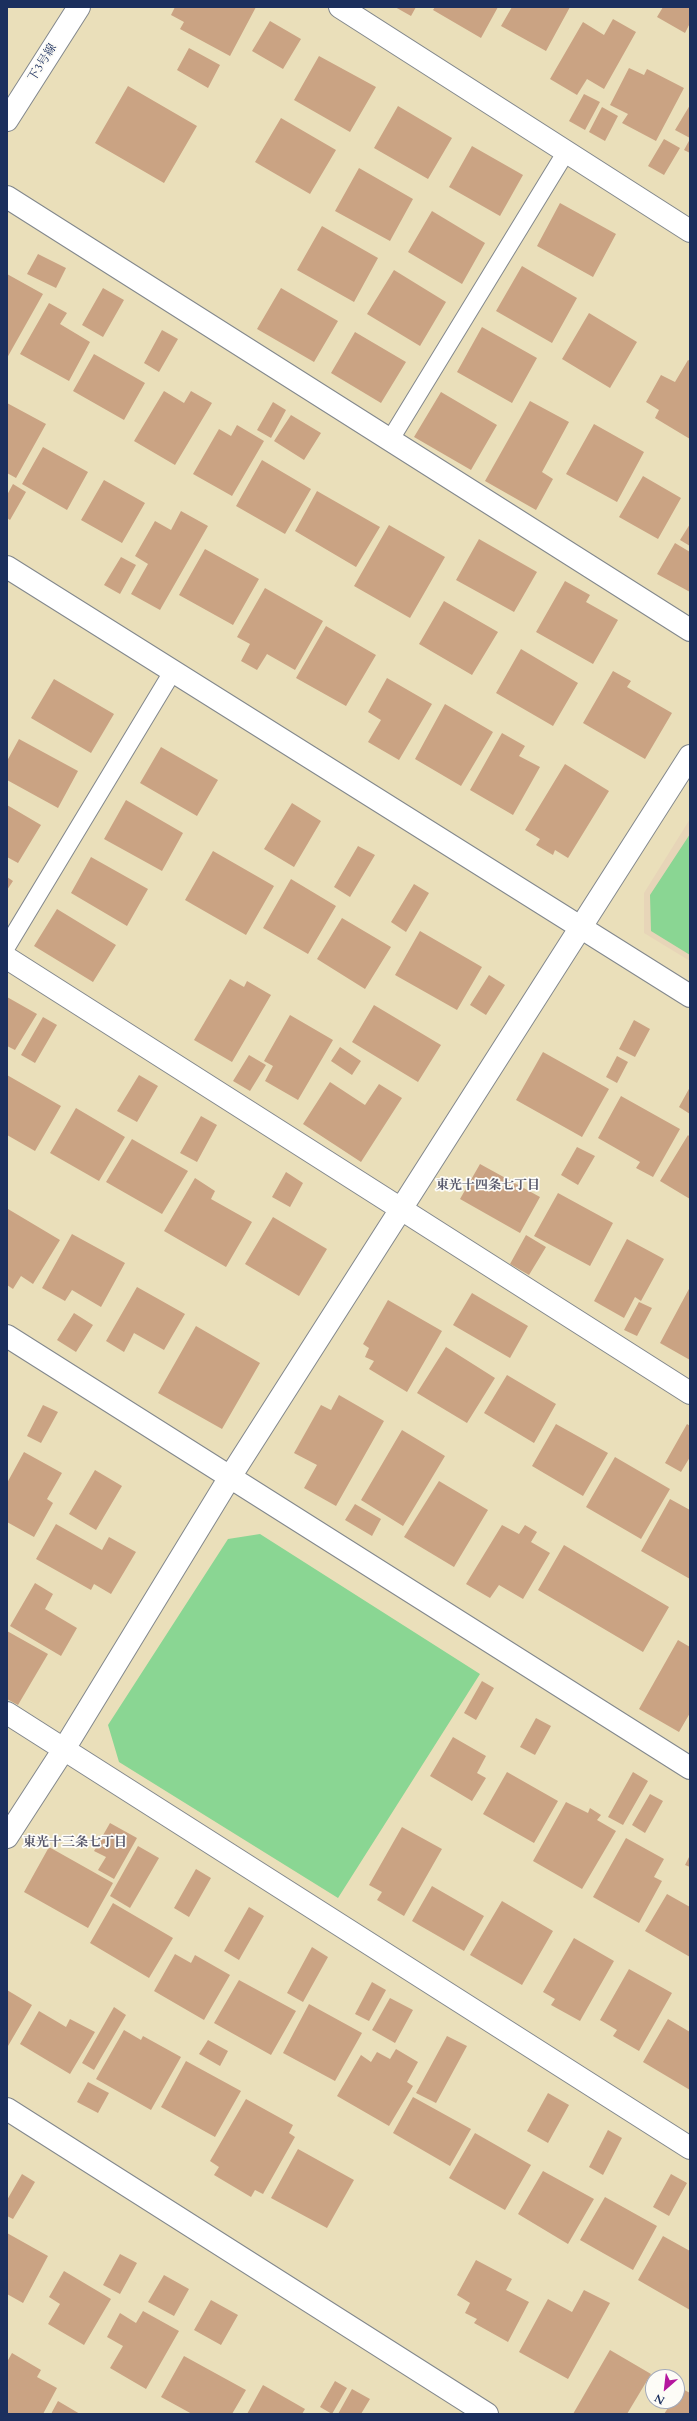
<!DOCTYPE html>
<html>
<head>
<meta charset="utf-8">
<style>
  body { margin:0 }
  #map { position:relative; width:697px; height:2421px; overflow:hidden; background:#eadfba; font-family:Cardo,serif }
  canvas { display:block }
  .frame { position:absolute; inset:0; border:8px solid #1b2f5e; pointer-events:none }
  .north { position:absolute; left:645px; top:2369px; width:40px; height:40px; box-sizing:border-box; background:#fdfcf7; border:1px solid #a3aaba; border-radius:50%; rotate:208deg; font-size:11px; font-weight:700; line-height:16px; text-align:center; color:#1b2f5e }
  .north::after { content:''; display:block; margin:auto; width:14px; height:18px; background:#b5179e; clip-path:polygon(50% 0,100% 100%,50% 72%,0 100%) }
</style>
</head>
<body>
<div id="map">
<canvas width="697" height="2421"></canvas>
<div class="frame"></div>
<div class="north">N</div>
</div>
<script>
const ctx = document.querySelector('canvas').getContext('2d');
ctx.lineJoin = 'round';
function fillPath(path, color) {
  ctx.fillStyle = color;
  ctx.fill(path, 'evenodd');
}
function poly(rows) {
  const path = new Path2D();
  for (const r of rows) {
    path.moveTo(r[0], r[1]);
    for (let i = 2; i < r.length; i += 2) path.lineTo(r[i], r[i + 1]);
  }
  return path;
}
function stroke(path, color, width, dash) {
  ctx.strokeStyle = color;
  ctx.lineWidth = width;
  ctx.lineCap = dash ? 'butt' : 'round';
  ctx.setLineDash(dash || []);
  ctx.stroke(path);
}
function drawText(font, color, halo, rows, align = 'center') {
  ctx.font = font + ' Cardo,"Noto Serif JP",serif';
  ctx.lineWidth = 3.5;
  ctx.setLineDash([]);
  ctx.textBaseline = 'middle';
  ctx.strokeStyle = halo;
  ctx.fillStyle = color;
  for (const [text, x, y, turn = 0] of rows) {
    ctx.save();
    ctx.translate(x, y);
    ctx.rotate((+turn || 0) * Math.PI / 180);
    ctx.textAlign = isNaN(turn) ? turn : align;
    if (halo) ctx.strokeText(text, 0, 0);
    ctx.fillText(text, 0, 0);
    ctx.restore();
  }
}
const built = poly([
  [690,819,690,961,644,933,644,893]
]);
const green = poly([
  [690,834,690,955,651,931,650,895],
  [260,1534,480,1674,338,1898,119,1762,108,1725,228,1539]
]);
const building = poly([
  [175,7,256,7,230,56,180,29,184,22,171,15],
  [395,7,416,7,411,16],
  [435,7,498,7,481,38,433,10],
  [512,7,570,7,546,51,501,26],
  [663,7,690,7,690,23,685,33,657,17],
  [613,19,636,32,604,89,587,79,577,95,550,79,583,22,604,35],
  [270,21,301,39,283,69,252,51],
  [189,48,220,65,208,88,177,70],
  [319,56,376,87,350,132,294,100],
  [629,68,644,75,647,69,684,88,656,141,622,123,628,114,610,105],
  [128,86,197,126,164,183,95,143],
  [584,94,600,102,585,130,569,121],
  [690,105,690,138,675,130],
  [398,106,452,138,428,179,374,148],
  [602,107,618,116,605,141,589,132],
  [281,118,336,150,310,194,255,162],
  [664,139,680,148,664,175,648,166],
  [690,139,690,153,684,150],
  [472,146,523,175,500,216,449,187],
  [359,168,413,199,390,241,335,211],
  [560,203,616,234,593,277,537,246],
  [432,211,485,243,462,284,408,252],
  [322,226,378,258,354,302,297,270],
  [38,254,66,268,56,288,27,274],
  [522,266,577,298,552,343,496,311],
  [394,270,446,302,420,346,367,314],
  [7,274,43,294,7,358],
  [103,288,124,300,103,337,82,325],
  [281,288,338,321,314,362,257,329],
  [49,303,67,313,60,324,90,342,69,381,20,354],
  [589,313,637,342,610,388,562,359],
  [482,327,537,358,512,403,457,372],
  [162,330,178,339,159,372,144,363],
  [355,332,406,362,381,403,331,373],
  [94,354,145,383,124,420,73,391],
  [688,360,690,361,690,439,655,418,659,410,646,402,661,375,675,382],
  [164,391,184,403,191,391,212,403,175,465,134,441],
  [441,392,497,425,471,470,414,437],
  [530,401,569,422,542,472,553,479,536,510,485,481],
  [273,402,286,410,271,438,257,430],
  [7,403,46,424,16,478,7,473],
  [291,415,321,433,304,460,274,441],
  [594,424,644,452,617,502,566,474],
  [237,425,264,441,232,496,193,474,219,429,231,436],
  [43,447,88,472,67,510,22,484],
  [262,460,311,489,285,534,236,506],
  [643,476,681,498,658,539,619,517],
  [104,480,145,503,122,543,81,520],
  [13,484,26,492,10,520,7,518,7,495],
  [317,491,380,527,356,567,295,531],
  [181,511,208,526,160,610,131,594,148,564,135,556,155,521,171,530],
  [690,524,690,546,680,540],
  [389,525,445,557,410,618,354,586],
  [479,539,537,572,514,612,456,580],
  [675,543,690,552,690,592,657,574],
  [205,549,259,579,233,625,179,595],
  [121,557,136,565,120,594,104,585],
  [565,581,590,595,586,602,618,620,593,664,536,632],
  [265,588,323,621,295,670,267,654,257,670,241,661,250,644,237,637],
  [444,601,498,632,472,675,419,644],
  [326,626,376,655,346,706,296,678],
  [521,649,578,683,553,726,496,693],
  [613,671,631,681,627,687,672,713,645,759,583,723],
  [387,678,432,704,399,760,368,742,381,720,368,712],
  [54,679,114,714,91,753,31,718],
  [445,704,493,732,461,786,415,759],
  [502,733,525,746,519,756,540,767,513,815,470,790],
  [19,739,78,771,58,808,7,780,7,761],
  [161,747,218,780,197,816,140,783],
  [565,764,609,791,568,858,555,850,553,855,536,845,540,839,525,830],
  [126,800,183,833,162,871,104,839],
  [292,803,321,821,294,867,264,849],
  [7,805,41,825,18,863,7,857],
  [358,846,375,855,350,897,334,887],
  [213,851,274,886,246,935,185,900],
  [91,857,148,889,127,926,71,893],
  [7,877,13,881,7,890],
  [291,879,336,906,308,954,263,928],
  [414,884,429,893,406,932,391,922],
  [57,909,116,945,93,982,34,946],
  [342,918,391,947,365,989,317,959],
  [420,931,482,967,457,1010,395,975],
  [489,975,505,985,486,1015,470,1005],
  [230,979,244,987,247,981,271,995,232,1062,194,1040],
  [7,997,37,1014,15,1050,7,1046],
  [374,1005,441,1045,418,1082,352,1042],
  [290,1015,333,1040,298,1100,265,1081,273,1066,264,1061],
  [43,1017,57,1025,35,1063,21,1055],
  [634,1020,650,1029,635,1057,619,1049],
  [340,1047,361,1061,352,1075,331,1061],
  [543,1052,609,1089,582,1137,516,1100],
  [249,1055,266,1065,250,1091,233,1081],
  [617,1056,628,1062,617,1083,606,1077],
  [7,1075,61,1106,35,1151,7,1135],
  [139,1075,158,1086,137,1122,117,1111],
  [330,1082,365,1105,379,1084,402,1098,361,1162,303,1124],
  [690,1087,690,1114,679,1107],
  [621,1096,680,1129,653,1177,636,1168,640,1162,598,1138],
  [76,1108,125,1137,99,1181,50,1153],
  [201,1116,217,1125,197,1162,180,1153],
  [688,1135,690,1137,690,1199,660,1181],
  [132,1139,188,1171,162,1214,106,1182],
  [577,1147,595,1156,578,1185,561,1175],
  [480,1164,540,1197,520,1233,460,1199],
  [286,1172,303,1183,290,1207,272,1197],
  [195,1178,215,1191,211,1199,252,1222,226,1267,164,1231],
  [558,1193,613,1223,590,1266,534,1236],
  [8,1209,60,1240,33,1284,21,1276,13,1289,7,1285],
  [273,1217,327,1249,299,1296,245,1264],
  [72,1234,125,1263,101,1307,72,1290,65,1301,42,1288],
  [526,1235,546,1247,529,1275,510,1264],
  [627,1239,664,1259,641,1301,635,1297,624,1318,594,1301],
  [137,1287,185,1314,164,1350,134,1333,124,1352,106,1341],
  [690,1287,690,1360,660,1343],
  [472,1293,528,1326,510,1358,453,1325],
  [388,1300,442,1331,407,1392,369,1369,374,1361,365,1357,369,1348,363,1344],
  [639,1302,652,1308,637,1336,624,1330],
  [74,1313,93,1325,76,1352,57,1340],
  [196,1326,260,1363,222,1429,158,1393],
  [446,1347,495,1378,467,1423,417,1393],
  [507,1375,556,1404,534,1443,484,1413],
  [339,1395,384,1421,336,1506,304,1488,317,1465,294,1453,321,1405,331,1410],
  [43,1405,58,1412,41,1443,27,1436],
  [556,1424,608,1453,583,1496,532,1466],
  [687,1424,690,1426,690,1457,681,1472,665,1463],
  [402,1430,445,1456,403,1526,361,1500],
  [24,1452,62,1473,47,1499,53,1503,34,1537,7,1522,7,1483],
  [615,1457,670,1489,641,1539,586,1507],
  [95,1470,122,1486,96,1530,69,1514],
  [439,1481,488,1510,454,1567,404,1537],
  [670,1499,690,1510,690,1579,641,1551],
  [355,1504,381,1519,372,1536,345,1520],
  [56,1524,102,1550,109,1537,136,1552,111,1594,94,1584,91,1590,36,1559],
  [502,1525,519,1534,525,1525,537,1532,531,1542,550,1553,523,1599,499,1585,490,1598,466,1584],
  [564,1545,669,1607,643,1652,538,1590],
  [35,1583,53,1594,45,1609,77,1628,61,1656,10,1626],
  [7,1631,48,1654,18,1705,7,1699],
  [678,1640,690,1647,690,1713,679,1732,639,1709],
  [482,1681,494,1688,476,1720,464,1713],
  [536,1718,551,1726,535,1755,520,1747],
  [453,1737,486,1756,477,1773,486,1778,472,1801,430,1776],
  [507,1772,558,1801,534,1843,483,1814],
  [633,1772,648,1781,623,1825,608,1817],
  [650,1794,663,1801,645,1833,632,1825],
  [566,1802,588,1813,590,1808,601,1815,597,1820,616,1831,582,1889,533,1861],
  [110,1823,137,1838,114,1879,98,1870,106,1857,94,1851],
  [402,1827,442,1849,404,1916,377,1900,382,1892,369,1885],
  [626,1838,664,1859,654,1877,662,1881,639,1923,593,1897],
  [138,1846,159,1858,130,1908,110,1896],
  [49,1847,113,1883,88,1928,24,1892],
  [690,1855,690,1867,685,1865],
  [196,1869,211,1878,189,1917,174,1908],
  [432,1886,484,1916,464,1951,412,1921],
  [667,1894,690,1907,690,1957,645,1931],
  [502,1901,553,1931,522,1985,470,1955],
  [113,1903,173,1938,149,1978,90,1943],
  [249,1907,264,1916,239,1960,224,1951],
  [574,1938,614,1961,580,2021,551,2005,555,1999,543,1992],
  [312,1947,328,1957,303,2002,287,1993],
  [175,1954,191,1963,195,1955,230,1975,204,2020,154,1991],
  [629,1969,672,1993,639,2051,613,2036,617,2030,600,2020],
  [239,1980,296,2011,271,2055,214,2023],
  [372,1982,386,1990,369,2021,355,2014],
  [7,1990,32,2005,8,2046,7,2045],
  [390,1998,413,2010,395,2043,372,2030],
  [309,2004,362,2033,335,2081,283,2053],
  [114,2007,126,2015,94,2070,82,2063],
  [39,2011,66,2027,70,2019,95,2032,70,2074,20,2044],
  [668,2019,690,2032,690,2090,643,2062],
  [124,2030,141,2040,143,2036,181,2057,151,2110,96,2079],
  [447,2036,467,2046,436,2103,416,2093],
  [208,2040,228,2051,220,2066,199,2054],
  [396,2049,418,2062,407,2082,413,2086,389,2126,337,2096,361,2055,371,2062,377,2052,390,2059],
  [186,2061,241,2091,215,2137,161,2107],
  [88,2082,109,2093,98,2113,77,2102],
  [548,2093,569,2105,548,2143,527,2131],
  [413,2097,471,2129,450,2166,393,2133],
  [246,2099,293,2125,289,2133,295,2137,263,2194,255,2190,251,2197,214,2175,219,2167,210,2161],
  [608,2130,622,2138,603,2175,589,2167],
  [475,2133,531,2165,505,2210,449,2178],
  [298,2149,354,2180,327,2228,271,2198],
  [543,2171,594,2199,568,2244,518,2214],
  [22,2174,35,2182,13,2219,7,2216,7,2200],
  [671,2174,687,2183,669,2216,653,2207],
  [605,2197,657,2226,633,2270,580,2240],
  [7,2233,48,2256,23,2303,7,2294],
  [663,2236,690,2251,690,2310,638,2280],
  [120,2254,137,2263,120,2294,103,2285],
  [476,2260,512,2279,506,2290,529,2302,508,2342,474,2323,477,2319,465,2313,470,2303,457,2295],
  [64,2271,111,2299,84,2345,48,2324,60,2304,49,2297],
  [164,2275,189,2289,174,2316,148,2302],
  [584,2290,610,2303,568,2379,519,2352,548,2299,572,2312],
  [211,2300,238,2315,221,2345,194,2330],
  [143,2311,179,2331,146,2389,110,2368,123,2346,107,2337,120,2313,136,2323],
  [610,2350,651,2374,627,2414,573,2414],
  [12,2353,41,2370,37,2377,57,2388,43,2414,7,2413,7,2362],
  [184,2356,246,2390,232,2414,192,2414,161,2397],
  [335,2381,347,2388,332,2414,320,2407],
  [263,2385,305,2409,302,2414,247,2414],
  [677,2386,690,2393,690,2414,664,2414,668,2408,655,2401,677,2401],
  [352,2389,370,2399,361,2414,338,2414],
  [58,2401,80,2414,51,2414]
]);
const lane = poly([
  [390,440,566,152],
  [7,946,173,671]
]);
const street = poly([
  [340,7,690,231],
  [7,197,690,630],
  [7,567,690,996],
  [7,958,690,1393],
  [7,1336,690,1768],
  [7,1713,690,2148],
  [7,1837,64,1749,230,1477,690,756],
  [7,2109,487,2414]
]);
const secondary = poly([
  [7,120,79,7]
]);
const streetNames = [
  ["下3号線",43,63,-58]
];
const neighbourhoodNames = [
  ["東光十四条七丁目",488,1186],
  ["東光十三条七丁目",75,1843]
];
fillPath(built, '#e7d5b8');
fillPath(green, '#8ad693');
fillPath(building, '#caa383');
stroke(lane, '#82878c', 19);
stroke(street, '#82878c', 24);
stroke(secondary, '#82878c', 24);
stroke(lane, '#fff', 17);
stroke(street, '#fff', 22);
stroke(secondary, '#fff', 22);
drawText('12px', '#1b2f5e', '#fdfcf7', streetNames);
drawText('bold 13px', '#58586b', '#fdfcf7', neighbourhoodNames);
</script>
</body>
</html>
